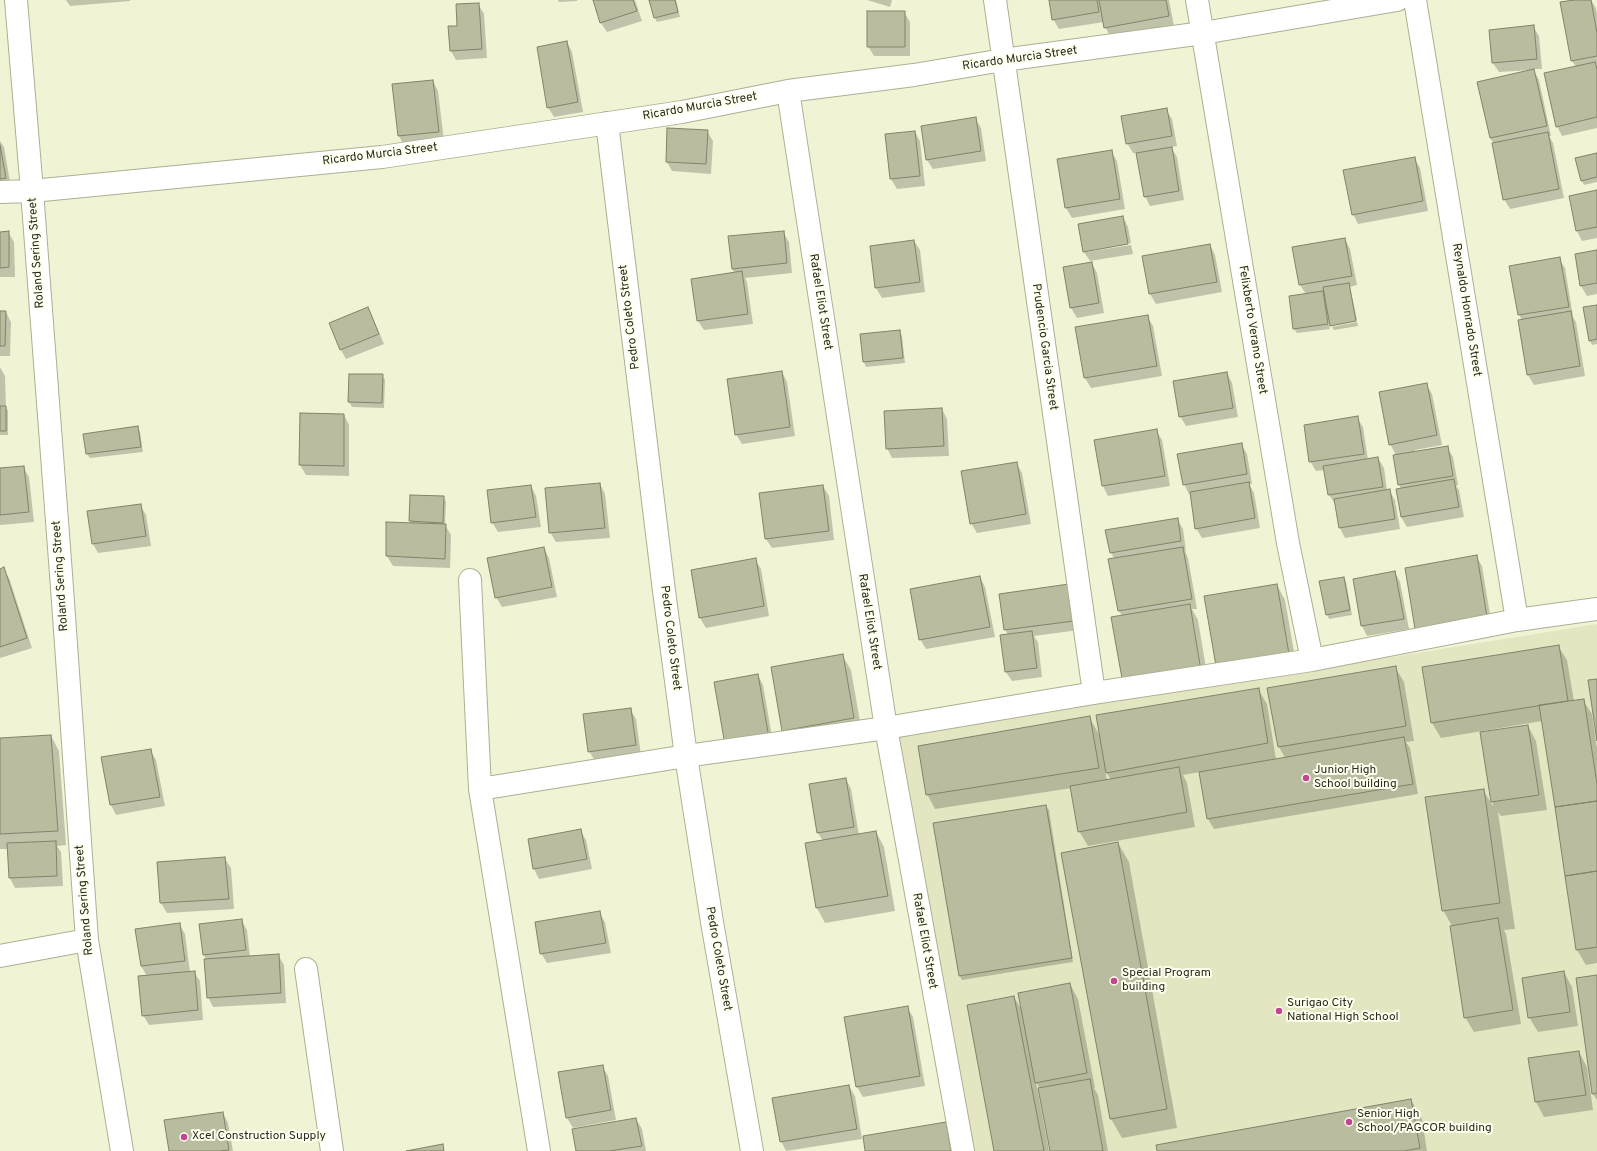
<!DOCTYPE html>
<html>
<head>
<meta charset="utf-8">
<style>
  body { margin:0 }
  canvas { display:block; background:#f1f3d5 }
</style>
</head>
<body>
<canvas width="1597" height="1151"></canvas>
<script>
const ctx = document.querySelector('canvas').getContext('2d');
ctx.lineJoin = 'round';
function fillPath(path, color) {
  ctx.fillStyle = color;
  ctx.fill(path, 'evenodd');
}
function poly(rows) {
  const path = new Path2D();
  for (const r of rows) {
    path.moveTo(r[0], r[1]);
    for (let i = 2; i < r.length; i += 2) path.lineTo(r[i], r[i + 1]);
  }
  return path;
}
function stroke(path, color, width, dash) {
  ctx.strokeStyle = color;
  ctx.lineWidth = width;
  ctx.lineCap = dash ? 'butt' : 'round';
  ctx.setLineDash(dash || []);
  ctx.stroke(path);
}
function drawText(font, color, halo, rows, align = 'center') {
  ctx.font = font + ' Overpass,sans-serif';
  ctx.lineWidth = 4;
  ctx.setLineDash([]);
  ctx.textBaseline = 'middle';
  ctx.strokeStyle = halo;
  ctx.fillStyle = color;
  for (const [text, x, y, turn = 0] of rows) {
    ctx.save();
    ctx.translate(x, y);
    ctx.rotate((+turn || 0) * Math.PI / 180);
    ctx.textAlign = isNaN(turn) ? turn : align;
    if (halo) ctx.strokeText(text, 0, 0);
    ctx.fillText(text, 0, 0);
    ctx.restore();
  }
}
const built = poly([
  [1597,624,1597,1151,973,1151,895,737]
]);
const shadow = poly([
  [66,0,130,0,130,1,70,6],
  [558,0,577,0,577,1,559,2],
  [594,0,635,0,642,21,607,32,601,23],
  [650,0,676,0,680,17,657,22,655,18],
  [867,0,892,0,890,7],
  [1050,0,1169,0,1174,26,1111,37,1105,27,1104,22,1059,29,1053,19],
  [1580,0,1591,0,1596,8,1597,14,1597,128,1562,136,1557,126,1576,67,1572,61],
  [478,4,484,14,487,58,456,60,451,51,458,27],
  [904,12,910,22,910,56,874,56,868,46],
  [1533,26,1539,36,1542,69,1533,69,1539,80,1551,136,1549,136,1553,143,1564,198,1510,209,1504,199,1494,144,1490,138,1531,71,1531,70,1499,72,1493,63],
  [567,42,572,52,583,112,554,117,548,107],
  [433,81,438,91,444,141,404,146,399,136],
  [1166,110,1172,119,1177,146,1171,147,1177,157,1184,200,1150,206,1145,196,1137,153,1133,153,1127,143],
  [975,118,981,128,986,161,933,169,927,160],
  [707,131,713,141,711,174,672,171,667,162],
  [915,132,920,141,925,186,897,189,891,179],
  [0,141,4,147,11,188,0,190],
  [1111,151,1117,161,1125,209,1072,218,1066,208],
  [1597,154,1597,182,1584,185,1582,181],
  [1414,158,1420,168,1428,211,1358,224,1353,214],
  [1597,191,1597,238,1582,241,1577,231,1570,197],
  [1123,217,1128,227,1131,243,1086,250,1086,252,1131,245,1133,254,1090,261,1084,252],
  [8,232,14,242,15,277,0,277,0,233],
  [783,232,789,242,792,273,745,278,747,282,753,324,704,330,698,321,735,273,732,269],
  [1345,239,1350,249,1357,285,1350,287,1357,320,1331,326,1328,321,1330,329,1297,333,1294,329,1306,294,1300,285],
  [1325,291,1326,299,1322,292],
  [914,241,920,250,925,292,882,298,876,288,871,246],
  [1210,245,1215,255,1222,292,1156,304,1150,294],
  [1597,251,1597,294,1587,296,1581,286,1576,254],
  [1559,259,1565,268,1573,317,1576,322,1585,376,1534,385,1528,375,1522,320,1519,315,1511,267],
  [1092,264,1097,273,1104,313,1077,318,1071,308,1064,268],
  [1597,306,1597,344,1592,345,1590,341],
  [367,308,373,318,384,344,346,359,341,350],
  [0,312,6,312,11,322,10,356,0,356],
  [1147,316,1153,326,1162,376,1091,388,1085,378,1076,328],
  [1357,322,1358,326,1334,330,1332,327],
  [899,331,902,336,905,363,866,367,864,362,861,335],
  [0,367,5,376,6,407,8,411,8,435,0,435],
  [782,372,787,382,795,436,742,444,736,434],
  [1227,373,1232,383,1238,417,1186,426,1180,416],
  [350,375,382,375,385,380,384,408,352,407,349,402],
  [1426,384,1432,394,1442,445,1415,450,1415,452,1447,447,1453,457,1458,485,1456,486,1459,490,1464,517,1407,527,1401,517,1397,490,1401,489,1399,484,1396,455,1390,444],
  [942,409,947,419,949,456,892,458,887,448],
  [301,414,344,415,349,425,349,476,306,475,300,465],
  [1357,418,1363,427,1368,460,1378,458,1384,468,1387,491,1389,490,1395,500,1400,529,1345,538,1340,528,1336,505,1329,495,1325,470,1316,471,1310,461],
  [138,428,140,432,143,452,90,458,87,454],
  [1156,430,1162,440,1170,486,1108,496,1103,486,1095,441],
  [1241,444,1247,454,1252,484,1249,484,1254,493,1260,528,1202,538,1196,528,1191,494,1189,494,1184,484],
  [1016,463,1022,473,1031,524,977,533,971,523],
  [23,467,29,477,34,522,0,525,0,469],
  [600,484,605,494,610,538,556,542,550,532],
  [531,486,536,496,541,527,498,532,492,522],
  [823,486,829,496,834,540,772,548,766,539],
  [444,497,446,502,445,525,451,535,450,568,393,566,387,556,387,523,412,524,410,521],
  [140,505,146,515,151,546,98,553,93,544],
  [1177,519,1183,529,1186,551,1185,551,1188,558,1197,609,1192,609,1198,620,1209,686,1132,699,1124,684,1122,616,1119,611,1114,559,1111,552],
  [544,548,549,558,557,597,502,607,496,597],
  [1476,556,1482,566,1492,627,1422,639],
  [755,559,761,569,769,616,706,628,700,618,692,571],
  [3,569,9,578,32,648,0,658,0,570],
  [1395,572,1400,582,1409,629,1367,636,1362,626,1354,579],
  [980,577,985,587,995,637,926,649,920,639],
  [1344,578,1346,582,1352,615,1329,619,1327,614],
  [1069,585,1079,630,1034,636,1038,642,1042,677,1012,681,1006,672,1008,635,1005,629],
  [1277,585,1285,600,1297,669,1225,681],
  [1558,646,1567,660,1574,701,1583,700,1592,714,1597,748,1597,963,1586,965,1577,950,1542,721,1441,738,1432,723,1423,668],
  [842,655,851,670,862,733,791,745,783,731],
  [1395,667,1404,682,1414,741,1406,742,1410,748,1418,794,1214,829,1208,819,1200,772,1183,775,1187,783,1195,827,1088,846,1079,831,1072,788,935,809,927,794,1089,717,1100,736,1258,689,1267,704,1276,759,1285,758,1279,747,1268,688],
  [1105,770,1111,780,1107,780],
  [758,675,763,685,774,748,732,755],
  [630,709,636,719,641,755,595,761,589,751],
  [1528,726,1536,741,1547,810,1501,816,1498,812,1515,929,1504,930,1506,934,1521,1024,1474,1032,1465,1017,1452,926,1443,910,1483,790,1493,806,1482,733],
  [51,736,59,751,66,845,57,846,61,852,63,886,15,888,10,878,9,849,0,849,0,739],
  [150,750,156,760,165,806,116,815,111,805],
  [846,779,851,789,859,835,876,832,884,847,895,911,825,923,817,908,823,841,818,833],
  [1046,806,1049,810,1073,962,962,980,960,976],
  [580,830,586,840,592,869,539,879,534,869],
  [1118,843,1129,862,1177,1128,1122,1138,1111,1119,1062,853],
  [225,859,231,868,234,909,167,913,161,903],
  [599,912,605,922,611,953,547,963,541,953],
  [241,920,247,930,250,957,278,955,284,965,286,1003,213,1007,208,997,206,959,204,955],
  [179,924,185,934,190,972,194,972,200,981,203,1020,149,1025,143,1015,147,976,141,966,137,930],
  [1564,972,1572,987,1578,1026,1538,1032,1529,1017],
  [1597,977,1597,1100,1593,1094,1577,979],
  [1070,984,1078,999,1095,1088,1094,1088,1098,1095,1108,1151,1051,1151,1040,1089,1036,1082,1049,1151,995,1151,1014,997,1023,1012],
  [907,1007,913,1017,925,1086,863,1097,857,1087,845,1018],
  [1579,1052,1587,1067,1593,1110,1544,1117,1536,1102,1529,1059],
  [602,1066,608,1076,616,1120,573,1128,567,1118],
  [849,1086,855,1096,862,1139,786,1151,781,1141],
  [1411,1100,1422,1119,1427,1151,1158,1151],
  [223,1113,228,1123,233,1151,170,1151],
  [636,1119,642,1129,646,1151,577,1151],
  [945,1123,954,1138,956,1151,866,1151]
]);
const building = poly([
  [593,0,633,0,637,11,600,23,593,0],
  [649,0,675,0,678,12,654,18,649,0],
  [1049,0,1097,0,1099,12,1052,20,1049,0],
  [1099,0,1166,0,1169,16,1104,28,1099,0],
  [1574,0,1591,0,1597,33,1597,56,1571,61,1560,2,1574,0],
  [479,3,482,49,450,51,448,26,457,26,456,4,479,3],
  [867,11,905,11,905,47,867,47,867,11],
  [1534,25,1537,59,1492,63,1489,30,1534,25],
  [567,41,578,102,547,108,537,47,567,41],
  [1595,62,1597,69,1597,117,1556,127,1544,73,1595,62],
  [1534,69,1547,126,1490,138,1477,82,1534,69],
  [433,80,439,132,398,136,392,84,433,80],
  [1167,108,1172,136,1126,144,1121,116,1167,108],
  [976,117,981,151,926,160,921,126,976,117],
  [667,128,708,130,706,164,666,162,667,128],
  [915,131,920,176,890,179,885,134,915,131],
  [1548,132,1559,189,1503,200,1492,143,1548,132],
  [0,145,6,178,0,179,0,145],
  [1172,147,1179,191,1144,197,1136,153,1172,147],
  [1112,150,1120,199,1065,208,1057,159,1112,150],
  [1597,153,1597,177,1581,181,1575,158,1597,153],
  [1415,157,1423,201,1352,215,1343,170,1415,157],
  [1597,190,1597,227,1576,231,1569,196,1597,190],
  [1123,216,1128,244,1083,252,1078,224,1123,216],
  [9,231,9,267,0,268,0,232,9,231],
  [784,231,787,263,732,269,728,236,784,231],
  [1345,238,1352,276,1299,285,1292,247,1345,238],
  [914,240,920,282,875,288,870,246,914,240],
  [1210,244,1217,282,1149,294,1142,256,1210,244],
  [1597,250,1597,283,1580,286,1575,254,1597,250],
  [1560,257,1569,307,1518,315,1509,266,1560,257],
  [1092,262,1099,303,1070,308,1063,267,1092,262],
  [742,271,748,314,697,321,691,279,742,271],
  [1349,283,1356,321,1330,326,1323,287,1349,283],
  [1323,291,1328,324,1293,329,1289,296,1323,291],
  [1597,305,1597,339,1589,341,1583,307,1597,305],
  [368,307,379,334,340,350,329,323,368,307],
  [0,311,6,311,5,346,0,346,0,311],
  [1571,311,1580,366,1527,375,1518,320,1571,311],
  [1148,315,1157,366,1084,378,1075,327,1148,315],
  [900,330,903,358,863,362,860,334,900,330],
  [782,371,790,427,735,435,727,379,782,371],
  [1227,372,1233,408,1179,417,1173,381,1227,372],
  [349,374,383,374,382,403,348,402,349,374],
  [1427,383,1437,435,1389,445,1379,392,1427,383],
  [0,406,6,406,6,431,0,431,0,406],
  [942,408,944,446,886,449,884,411,942,408],
  [300,413,344,414,344,466,299,465,300,413],
  [1358,416,1364,454,1309,462,1304,425,1358,416],
  [138,426,141,447,86,454,83,434,138,426],
  [1157,429,1165,476,1102,486,1094,440,1157,429],
  [1242,443,1247,474,1183,485,1177,454,1242,443],
  [1448,446,1453,476,1398,485,1393,455,1448,446],
  [1378,457,1383,487,1328,495,1323,466,1378,457],
  [1017,462,1026,514,970,524,961,471,1017,462],
  [24,466,29,512,0,515,0,468,24,466],
  [1454,479,1459,507,1401,517,1396,489,1454,479],
  [1249,482,1255,518,1195,529,1190,492,1249,482],
  [600,483,605,528,549,533,545,488,600,483],
  [531,485,536,517,491,523,487,490,531,485],
  [823,485,829,531,765,539,759,493,823,485],
  [1390,489,1395,519,1339,528,1334,499,1390,489],
  [410,495,444,496,443,523,409,521,410,495],
  [141,504,146,536,92,544,87,511,141,504],
  [1178,518,1181,541,1110,553,1105,530,1178,518],
  [386,522,446,524,445,559,386,556,386,522],
  [544,547,552,587,495,598,487,558,544,547],
  [1183,547,1192,599,1118,611,1108,559,1183,547],
  [1477,555,1487,617,1415,629,1405,568,1477,555],
  [756,558,764,606,699,618,691,570,756,558],
  [4,567,27,638,0,647,0,569,4,567],
  [1395,571,1404,619,1361,626,1353,579,1395,571],
  [980,576,990,627,919,640,910,589,980,576],
  [1344,577,1350,610,1326,615,1319,581,1344,577],
  [1069,584,1074,621,1004,630,999,594,1069,584],
  [1277,584,1289,654,1216,666,1204,596,1277,584],
  [1190,604,1201,671,1123,684,1111,617,1190,604],
  [1032,631,1037,668,1005,672,1000,635,1032,631],
  [1559,645,1568,701,1431,723,1422,667,1559,645],
  [843,654,854,718,782,731,771,667,843,654],
  [1396,666,1406,726,1278,747,1267,688,1396,666],
  [758,674,769,738,725,745,714,682,758,674],
  [1597,679,1597,741,1588,680,1597,679],
  [1259,688,1268,743,1106,773,1096,715,1259,688],
  [1584,699,1597,784,1597,801,1555,807,1539,705,1584,699],
  [631,708,636,745,588,752,583,714,631,708],
  [1090,716,1099,768,926,795,918,746,1090,716],
  [1528,725,1539,795,1491,802,1480,732,1528,725],
  [51,735,58,831,0,834,0,738,51,735],
  [1404,737,1413,784,1207,819,1199,772,1404,737],
  [151,749,160,797,110,805,101,757,151,749],
  [1179,767,1187,812,1078,832,1070,786,1179,767],
  [846,778,854,827,817,833,809,784,846,778],
  [1484,789,1500,903,1442,911,1425,797,1484,789],
  [1597,801,1597,871,1565,876,1555,807,1597,801],
  [1046,805,1072,958,959,976,933,823,1046,805],
  [581,829,587,859,533,869,528,839,581,829],
  [876,831,888,896,816,908,805,843,876,831],
  [56,841,57,876,9,878,7,843,56,841],
  [1118,842,1167,1109,1110,1119,1061,853,1118,842],
  [225,857,229,899,160,903,157,862,225,857],
  [1597,871,1597,947,1576,950,1565,876,1597,871],
  [600,911,606,943,540,954,535,922,600,911],
  [1498,918,1513,1010,1464,1018,1450,926,1498,918],
  [242,919,246,950,203,955,199,924,242,919],
  [180,923,185,961,141,966,135,929,180,923],
  [279,954,281,993,207,998,204,959,279,954],
  [195,971,198,1010,142,1016,138,976,195,971],
  [1564,971,1570,1012,1528,1018,1522,978,1564,971],
  [1597,975,1597,1093,1592,1094,1576,978,1597,975],
  [1070,983,1087,1073,1035,1083,1018,993,1070,983],
  [1014,996,1044,1151,994,1151,967,1005,1014,996],
  [908,1006,920,1076,856,1087,844,1017,908,1006],
  [1579,1051,1586,1095,1535,1102,1528,1058,1579,1051],
  [603,1065,611,1110,566,1118,558,1072,603,1065],
  [1090,1079,1103,1151,1050,1151,1038,1088,1090,1079],
  [849,1085,857,1129,780,1142,772,1098,849,1085],
  [1411,1099,1420,1148,1404,1151,1157,1151,1156,1145,1411,1099],
  [223,1112,229,1150,219,1151,169,1151,164,1120,223,1112],
  [636,1118,642,1146,609,1151,576,1151,572,1129,636,1118],
  [946,1122,951,1151,865,1151,863,1136,946,1122],
  [443,1144,444,1151,406,1151,443,1144]
]);
const minor = poly([
  [16,0,32,191,61,574,87,940,122,1151],
  [995,0,1094,693],
  [1197,0,1288,543,1312,660],
  [1415,0,1517,620],
  [788,91,886,728,963,1151],
  [607,123,664,591,686,756,712,922,752,1151],
  [0,192,32,191,382,157,682,112,788,91,914,75,1003,60,1203,33,1397,0],
  [470,580,480,789,539,1151],
  [480,789,686,756,886,728,1094,693,1312,660,1517,620,1597,609],
  [0,956,87,940],
  [306,969,332,1151]
]);
const markers = [
  [1306,778,4,"#c34592"],
  [1114,981,4,"#c34592"],
  [1279,1011,4,"#c34592"],
  [1349,1122,4,"#c34592"],
  [184,1137,4,"#c34592"]
];
const streetNames = [
  ["Ricardo Murcia Street",1020,59,-8],
  ["Ricardo Murcia Street",700,107,-10],
  ["Ricardo Murcia Street",380,155,-7],
  ["Roland Sering Street",37,253,-94],
  ["Rafael Eliot Street",820,302,81],
  ["Reynaldo Honrado Street",1466,310,81],
  ["Pedro Coleto Street",630,317,-97],
  ["Felixberto Verano Street",1252,330,81],
  ["Prudencio Garcia Street",1044,347,82],
  ["Roland Sering Street",61,576,-94],
  ["Rafael Eliot Street",869,622,81],
  ["Pedro Coleto Street",670,638,83],
  ["Roland Sering Street",85,900,-95],
  ["Rafael Eliot Street",924,941,80],
  ["Pedro Coleto Street",718,959,80]
];
const poiNames = [
  ["Junior High",1314,771],
  ["School building",1314,785],
  ["Special Program",1122,974],
  ["building",1122,988],
  ["Surigao City",1287,1004],
  ["National High School",1287,1018],
  ["Senior High",1357,1115],
  ["School/PAGCOR building",1357,1129],
  ["Xcel Construction Supply",192,1137]
];
fillPath(built, '#e4e6c2');
fillPath(shadow, '#0003');
fillPath(building, '#babca0');
stroke(building, '#828368', 1);
stroke(minor, '#aeaf93', 24);
stroke(minor, '#fff', 22);
for (const [x, y, r, color] of markers) {
  const dot = new Path2D();
  dot.arc(x, y, r, 0, 2 * Math.PI);
  ctx.fillStyle = color;
  ctx.fill(dot);
  stroke(dot, '#feffed', 1.5);
}
drawText('12px', '#292a1f', '#feffed', streetNames);
drawText('12px', '#292a1f', '#feffed', poiNames, 'left');
</script>
</body>
</html>
